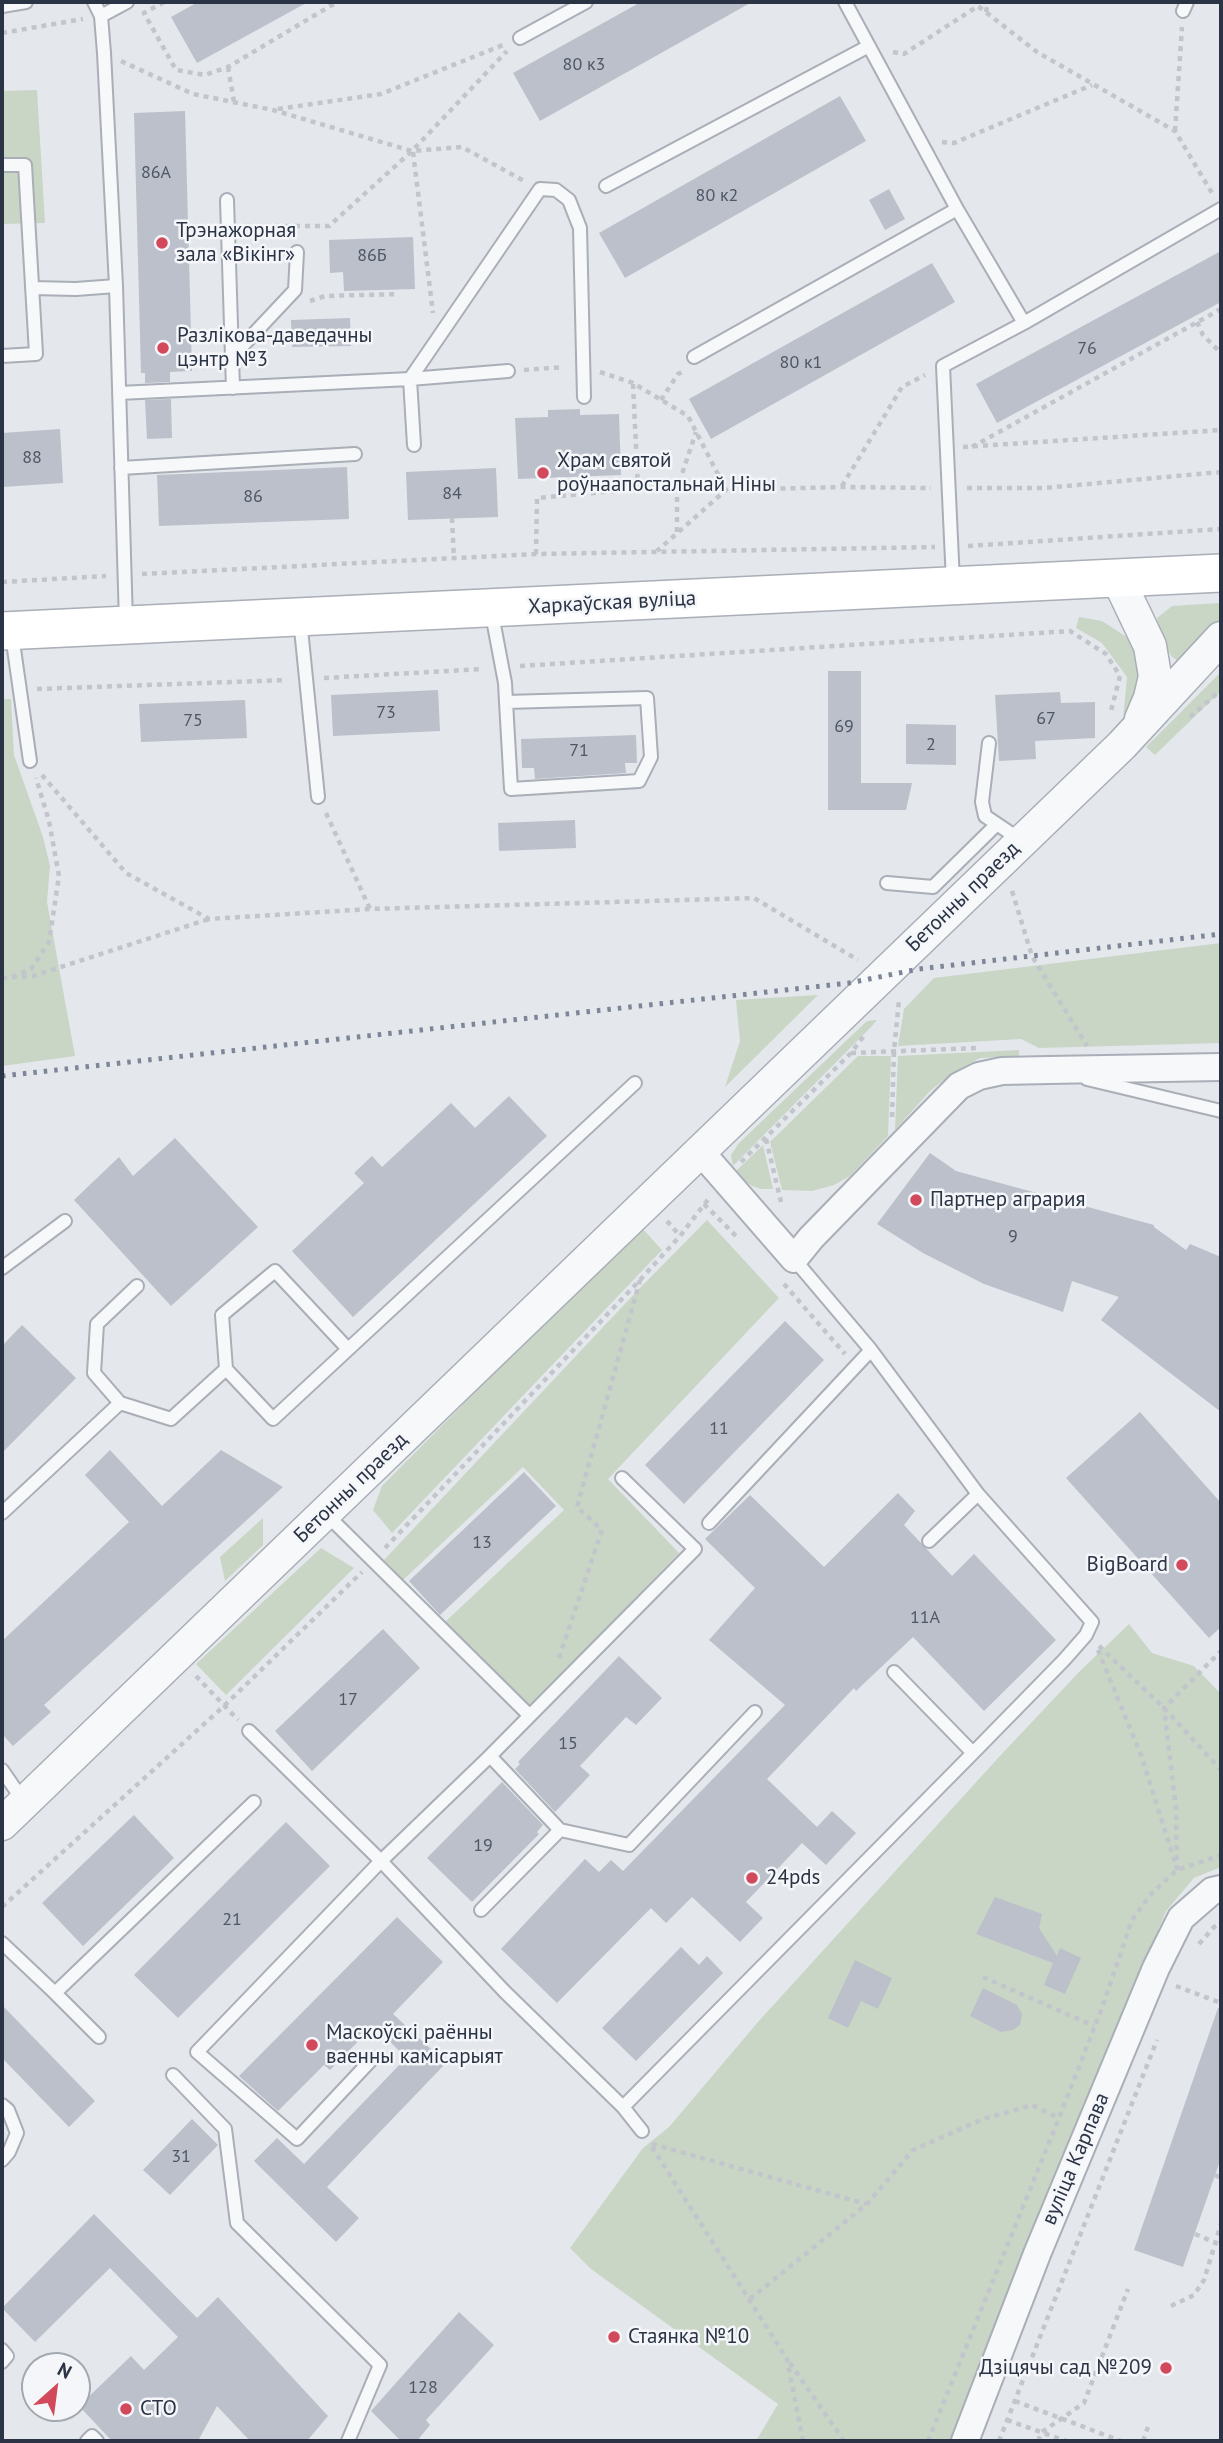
<!DOCTYPE html>
<html>
<head>
<meta charset="utf-8">
<style>
  body { margin:0 }
  #map { position:relative; width:1223px; height:2443px; overflow:hidden; background:#e4e7ec; font-family:"PT Sans",sans-serif }
  canvas { display:block }
  .frame { position:absolute; inset:0; border:4px solid #2b3445; pointer-events:none }
  .north { position:absolute; left:21px; top:2352px; width:70px; height:70px; box-sizing:border-box; background:#f4f6f9; border:2px solid #a4a8b1; border-radius:50%; rotate:28deg; font-size:19px; font-weight:700; line-height:28px; text-align:center; color:#2b3445 }
  .north::after { content:''; display:block; margin:auto; width:24px; height:32px; background:#d1495b; clip-path:polygon(50% 0,100% 100%,50% 72%,0 100%) }
</style>
</head>
<body>
<div id="map">
<canvas width="1223" height="2443"></canvas>
<div class="frame"></div>
<div class="north">N</div>
</div>
<script>
const ctx = document.querySelector('canvas').getContext('2d');
ctx.lineJoin = 'round';
function fillPath(path, color) {
  ctx.fillStyle = color;
  ctx.fill(path, 'evenodd');
}
function poly(rows) {
  const path = new Path2D();
  for (const r of rows) {
    path.moveTo(r[0], r[1]);
    for (let i = 2; i < r.length; i += 2) path.lineTo(r[i], r[i + 1]);
  }
  return path;
}
function stroke(path, color, width, dash) {
  ctx.strokeStyle = color;
  ctx.lineWidth = width;
  ctx.lineCap = dash ? 'butt' : 'round';
  ctx.setLineDash(dash || []);
  ctx.stroke(path);
}
function drawText(font, color, halo, rows, align = 'center') {
  ctx.font = font + ' "PT Sans",sans-serif';
  ctx.lineWidth = 5;
  ctx.setLineDash([]);
  ctx.textBaseline = 'middle';
  ctx.strokeStyle = halo;
  ctx.fillStyle = color;
  for (const [text, x, y, turn = 0] of rows) {
    ctx.save();
    ctx.translate(x, y);
    ctx.rotate((+turn || 0) * Math.PI / 180);
    ctx.textAlign = isNaN(turn) ? turn : align;
    if (halo) ctx.strokeText(text, 0, 0);
    ctx.fillText(text, 0, 0);
    ctx.restore();
  }
}
const green = poly([
  [37,90,45,223,2,224,2,91],
  [1219,603,1221,620,1189,656,1180,662,1172,657,1163,641,1157,618,1172,606],
  [1079,617,1102,621,1125,636,1137,648,1144,666,1134,711,1123,720,1127,677,1102,643,1076,628],
  [1221,672,1221,691,1155,755,1146,747],
  [2,699,11,699,14,755,43,837,50,866,47,902,75,1056,2,1066],
  [1221,943,1221,1043,1039,1048,1021,1039,898,1046,904,1009,934,978],
  [818,995,725,1087,740,1041,736,1000],
  [877,1020,872,1026,733,1166,731,1155,739,1143,867,1021],
  [1019,1050,1019,1056,980,1058,951,1074,930,1091,895,1130,898,1056],
  [858,1056,891,1056,888,1136,850,1176,834,1185,812,1191,782,1190,770,1142],
  [763,1145,773,1189,761,1189,752,1186,734,1173],
  [707,1220,779,1298,608,1479,679,1553,531,1706,444,1623,564,1510,523,1467,403,1580,384,1560,637,1291],
  [640,1226,662,1250,392,1533,373,1510,382,1486],
  [263,1518,263,1545,225,1581,220,1557],
  [321,1548,354,1568,226,1695,196,1664],
  [1129,1624,1152,1653,1194,1666,1221,1694,1221,1867,1194,1878,1166,1911,953,2441,756,2441,778,2404,591,2269,570,2248,643,2148,669,2127,758,2022,999,1757,1079,1672]
]);
const building = poly([
  [198,2,308,2,197,63,171,17],
  [641,2,752,2,540,121,513,73],
  [840,96,866,141,625,278,599,233],
  [185,111,192,371,170,372,170,382,145,383,145,373,141,373,134,113],
  [889,189,905,219,885,230,869,200],
  [413,237,415,289,344,291,343,272,330,273,329,240],
  [1221,251,1221,302,997,423,976,384],
  [932,263,955,302,711,439,689,399],
  [350,318,351,346,292,347,291,320],
  [171,399,172,438,147,439,145,400],
  [580,409,580,415,619,414,621,475,518,479,515,418,548,417,548,410],
  [60,429,63,483,2,487,2,433],
  [347,467,349,519,159,526,157,475],
  [496,468,498,517,408,520,406,472],
  [828,671,861,671,861,783,912,783,906,810,828,810],
  [438,690,440,731,333,736,331,695],
  [1060,692,1061,703,1095,702,1095,738,1035,741,1036,759,999,761,995,695],
  [245,700,247,738,141,742,139,704],
  [906,724,956,725,956,765,906,764],
  [636,735,637,763,625,763,626,773,535,779,534,768,522,768,521,739],
  [575,820,576,848,499,851,498,823],
  [509,1096,547,1136,353,1317,292,1251,364,1183,354,1173,372,1156,382,1167,451,1103,475,1128],
  [175,1138,258,1227,171,1306,74,1200,119,1157,133,1176],
  [930,1153,956,1171,1154,1225,1154,1227,1186,1250,1190,1244,1221,1257,1221,1412,1101,1320,1119,1297,1072,1281,1063,1312,984,1284,923,1253,877,1224],
  [785,1321,824,1360,684,1504,645,1465],
  [22,1325,76,1378,2,1453,2,1346],
  [1140,1412,1221,1503,1221,1627,1209,1638,1066,1478],
  [110,1450,162,1506,221,1450,283,1487,44,1705,51,1712,13,1746,2,1734,2,1641,129,1522,85,1475],
  [524,1472,556,1506,440,1615,409,1581],
  [898,1493,915,1511,904,1525,952,1576,974,1554,1056,1640,984,1711,913,1637,856,1691,854,1688,767,1779,817,1827,832,1811,856,1833,826,1865,802,1843,746,1902,763,1918,740,1942,692,1897,666,1923,651,1908,557,2003,501,1949,585,1859,599,1872,611,1860,623,1871,785,1705,709,1640,755,1588,705,1539,750,1495,824,1567],
  [383,1629,420,1668,312,1771,275,1731],
  [619,1656,662,1698,636,1725,626,1717,580,1766,590,1775,555,1812,515,1769,520,1764,518,1762],
  [502,1782,543,1825,537,1832,539,1834,472,1902,427,1858],
  [134,1815,174,1858,83,1946,42,1903],
  [286,1822,330,1866,178,2018,134,1975],
  [995,1897,1042,1914,1039,1928,1057,1956,1060,1948,1081,1958,1065,1994,1044,1985,1053,1963,976,1934],
  [397,1917,443,1962,393,2014,446,2063,327,2187,359,2218,336,2242,254,2161,277,2138,304,2164,406,2058,374,2025,330,2070,324,2065,278,2111,239,2076],
  [681,1947,699,1965,707,1956,723,1973,636,2061,602,2028],
  [855,1960,892,1978,878,2009,861,2001,848,2028,828,2018],
  [983,1988,1017,2005,1022,2014,1020,2025,1013,2030,1001,2032,970,2016],
  [2,2005,95,2101,69,2127,2,2058],
  [1218,2008,1221,2009,1221,2158,1183,2267,1134,2250],
  [192,2119,218,2145,170,2195,143,2170],
  [94,2214,197,2318,218,2297,328,2416,307,2441,250,2441,217,2406,198,2441,112,2441,79,2406,131,2356,144,2370,178,2337,110,2268,35,2342,2,2308],
  [459,2312,494,2345,426,2420,430,2425,417,2441,401,2441,371,2411]
]);
const path = poly([
  [164,2,144,13,176,70,205,75,228,67,337,2],
  [986,12,988,2],
  [2,33,83,19],
  [893,52,904,54,978,6,1037,52,1175,131,1212,193],
  [121,61,193,94,273,110,412,151,462,147,526,182],
  [228,67,234,102],
  [278,109,381,94,503,45],
  [1175,131,1182,27],
  [942,142,954,143,1092,85],
  [413,152,433,313],
  [245,226,329,226,412,151,507,51],
  [310,301,325,296,399,294],
  [1197,322,1203,335,1221,353],
  [524,370,564,367],
  [600,372,633,383,688,416,726,490,657,551],
  [633,384,638,488],
  [661,400,678,374,684,371],
  [963,447,1221,430],
  [972,447,1221,309],
  [842,486,902,387,925,375],
  [967,488,1044,488,1221,472],
  [452,518,454,560],
  [677,532,677,489,696,432],
  [968,546,1221,529],
  [536,554,537,498,649,488,726,490,842,487,931,488],
  [142,574,536,554,935,547],
  [2,582,106,576],
  [520,666,1070,631,1106,654,1120,676,1111,711],
  [324,678,483,669],
  [37,689,287,680],
  [1190,717,1221,690],
  [42,775,126,873,209,919,370,909,754,898,858,960],
  [326,813,370,909],
  [1012,891,1032,956,1087,1046],
  [12,977,31,969,49,942,59,876,49,821,36,778],
  [2,978,33,976,209,919],
  [851,1053,977,1048],
  [892,1117,894,1051,899,1000],
  [766,1139,781,1202],
  [741,1162,851,1053,864,1036],
  [704,1204,738,1238],
  [667,1221,680,1236],
  [784,1284,845,1354],
  [385,1548,640,1280,680,1236,710,1197],
  [1099,1646,1164,1708,1221,1770],
  [1098,1650,1141,1755,1175,1862],
  [559,1658,602,1530,577,1507,640,1280],
  [196,1676,238,1720],
  [1177,1870,1176,1809,1164,1708,1221,1651],
  [2,1907,224,1706,362,1572],
  [1199,1944,1214,1927,1221,1923],
  [983,1977,1094,2026],
  [1176,1986,1221,2003],
  [652,2144,866,2204],
  [652,2147,787,2359,803,2441],
  [1215,2175,1221,2178],
  [1195,2234,1221,2245],
  [750,2299,867,2204,913,2150,983,2119,1032,2105,1059,2118],
  [1171,2306,1194,2295,1204,2280,1221,2224],
  [790,2363,844,2441],
  [1015,2401,1121,2441],
  [1007,2420,1066,2441],
  [928,2441,1059,2118,1102,2008,1132,1920,1151,1894,1177,1870,1221,1855],
  [999,2441,1157,2040],
  [1038,2441,1042,2432,1084,2403,1128,2289],
  [1143,2441,1148,2427]
]);
const service = poly([
  [94,2,101,16,104,53,116,286,126,622],
  [845,2,957,209,1024,323,943,366,953,582],
  [2,6,26,2],
  [1183,11,1187,2],
  [101,16,127,2],
  [520,38,586,2],
  [2,165,25,165,36,354,2,356],
  [606,186,869,46],
  [227,200,233,388],
  [32,288,76,289,116,286],
  [1024,323,1221,209],
  [232,357,295,290,297,252],
  [694,357,957,209],
  [119,393,410,379,508,371],
  [414,445,410,379,540,189,556,190,569,200,580,228,584,397],
  [121,468,355,454],
  [491,609,505,683,506,702,511,789,639,781,651,757,647,698,506,702],
  [300,619,318,797],
  [12,635,30,761],
  [989,743,982,802,985,816,1022,841],
  [887,883,933,887,997,824],
  [1087,1079,1221,1111],
  [794,1259,871,1350,978,1494,1092,1622,1086,1635,1064,1660,973,1753,894,1672],
  [2,1268,65,1221],
  [226,1369,222,1315,275,1271,348,1349],
  [120,1403,171,1419,226,1369,273,1419,635,1083],
  [2,1513,120,1403,94,1373,97,1324,137,1286],
  [325,1513,529,1715],
  [709,1523,871,1350],
  [929,1541,978,1494],
  [249,1731,381,1861,505,1992,623,2107,642,2131],
  [490,1756,560,1830,629,1845,755,1712],
  [2,1770,24,1802],
  [481,1910,560,1830],
  [2,1943,55,1993,254,1802],
  [55,1993,99,2037],
  [373,2058,297,2139,197,2052,381,1861,490,1756,695,1549,622,1478],
  [173,2075,225,2129,237,2223,380,2365,348,2441],
  [2,2105,8,2110,17,2133,9,2152,2,2160],
  [623,2107,973,1753],
  [2,2350,7,2356,2,2362],
  [87,2441,92,2436,97,2441]
]);
const minor = poly([
  [700,1151,794,1259,811,1238,959,1086,979,1076,1002,1071,1049,1070,1221,1067],
  [965,2441,1037,2254,1156,1968,1181,1918,1212,1891,1221,1889]
]);
const tertiary = poly([
  [1118,579,1150,646,1155,676,1150,698,1141,719],
  [2,1824,1122,745,1221,638]
]);
const secondary = poly([
  [2,631,1221,573]
]);
const rail = poly([
  [2,1076,849,983,919,969,1221,934]
]);
const markers = [
  [162,243,7,"#d1495b"],
  [163,348,7,"#d1495b"],
  [543,473,7,"#d1495b"],
  [916,1200,7,"#d1495b"],
  [1182,1565,7,"#d1495b"],
  [752,1878,7,"#d1495b"],
  [312,2045,7,"#d1495b"],
  [614,2337,7,"#d1495b"],
  [1166,2368,7,"#d1495b"],
  [126,2409,7,"#d1495b"]
];
const numberNames = [
  ["80 к3",584,65],
  ["86А",156,173],
  ["80 к2",717,196],
  ["86Б",372,256],
  ["76",1087,349],
  ["80 к1",801,363],
  ["88",32,458],
  ["84",452,494],
  ["86",253,497],
  ["73",386,713],
  ["67",1046,719],
  ["75",193,721],
  ["69",844,727],
  ["2",931,745],
  ["71",579,751],
  ["9",1013,1237],
  ["11",719,1429],
  ["13",482,1543],
  ["11А",925,1618],
  ["17",348,1700],
  ["15",568,1744],
  ["19",483,1846],
  ["21",232,1920],
  ["31",181,2157],
  ["128",423,2388]
];
const poiNames = [
  ["Трэнажорная",176,231],
  ["зала «Вікінг»",176,255],
  ["Разлікова-даведачны",177,336],
  ["цэнтр №3",177,360],
  ["Храм святой",557,461],
  ["роўнаапостальнай Ніны",557,485],
  ["Партнер агрария",930,1200],
  ["BigBoard",1168,1565,"right"],
  ["24pds",766,1878],
  ["Маскоўскі раённы",326,2033],
  ["ваенны камісарыят",326,2057],
  ["Стаянка №10",628,2337],
  ["Дзіцячы сад №209",1152,2368,"right"],
  ["СТО",140,2409]
];
const streetNames = [
  ["Харкаўская вуліца",612,603,-3],
  ["Бетонны праезд",963,897,-44],
  ["Бетонны праезд",351,1488,-44],
  ["вуліца Карпава",1076,2159,-67]
];
fillPath(green, '#c9d6c5');
fillPath(building, '#bbc0ca');
stroke(service, '#a9aeb7', 16);
stroke(minor, '#a9aeb7', 30);
stroke(tertiary, '#a9aeb7', 35);
stroke(secondary, '#a9aeb7', 40);
stroke(path, '#c2c5cb', 4.5, [5, 5]);
stroke(service, '#f7f8fa', 12);
stroke(minor, '#f7f8fa', 26);
stroke(tertiary, '#f7f8fa', 32);
stroke(secondary, '#fff', 37);
stroke(rail, '#7d8696', 5, [3.5, 7]);
for (const [x, y, r, color] of markers) {
  const dot = new Path2D();
  dot.arc(x, y, r, 0, 2 * Math.PI);
  ctx.fillStyle = color;
  ctx.fill(dot);
  stroke(dot, '#f4f6f9', 2.5);
}
drawText('18px', '#4f5766', null, numberNames);
drawText('21px', '#2b3445', '#f4f6f9', poiNames, 'left');
drawText('21px', '#2b3445', '#f4f6f9', streetNames);
</script>
</body>
</html>
